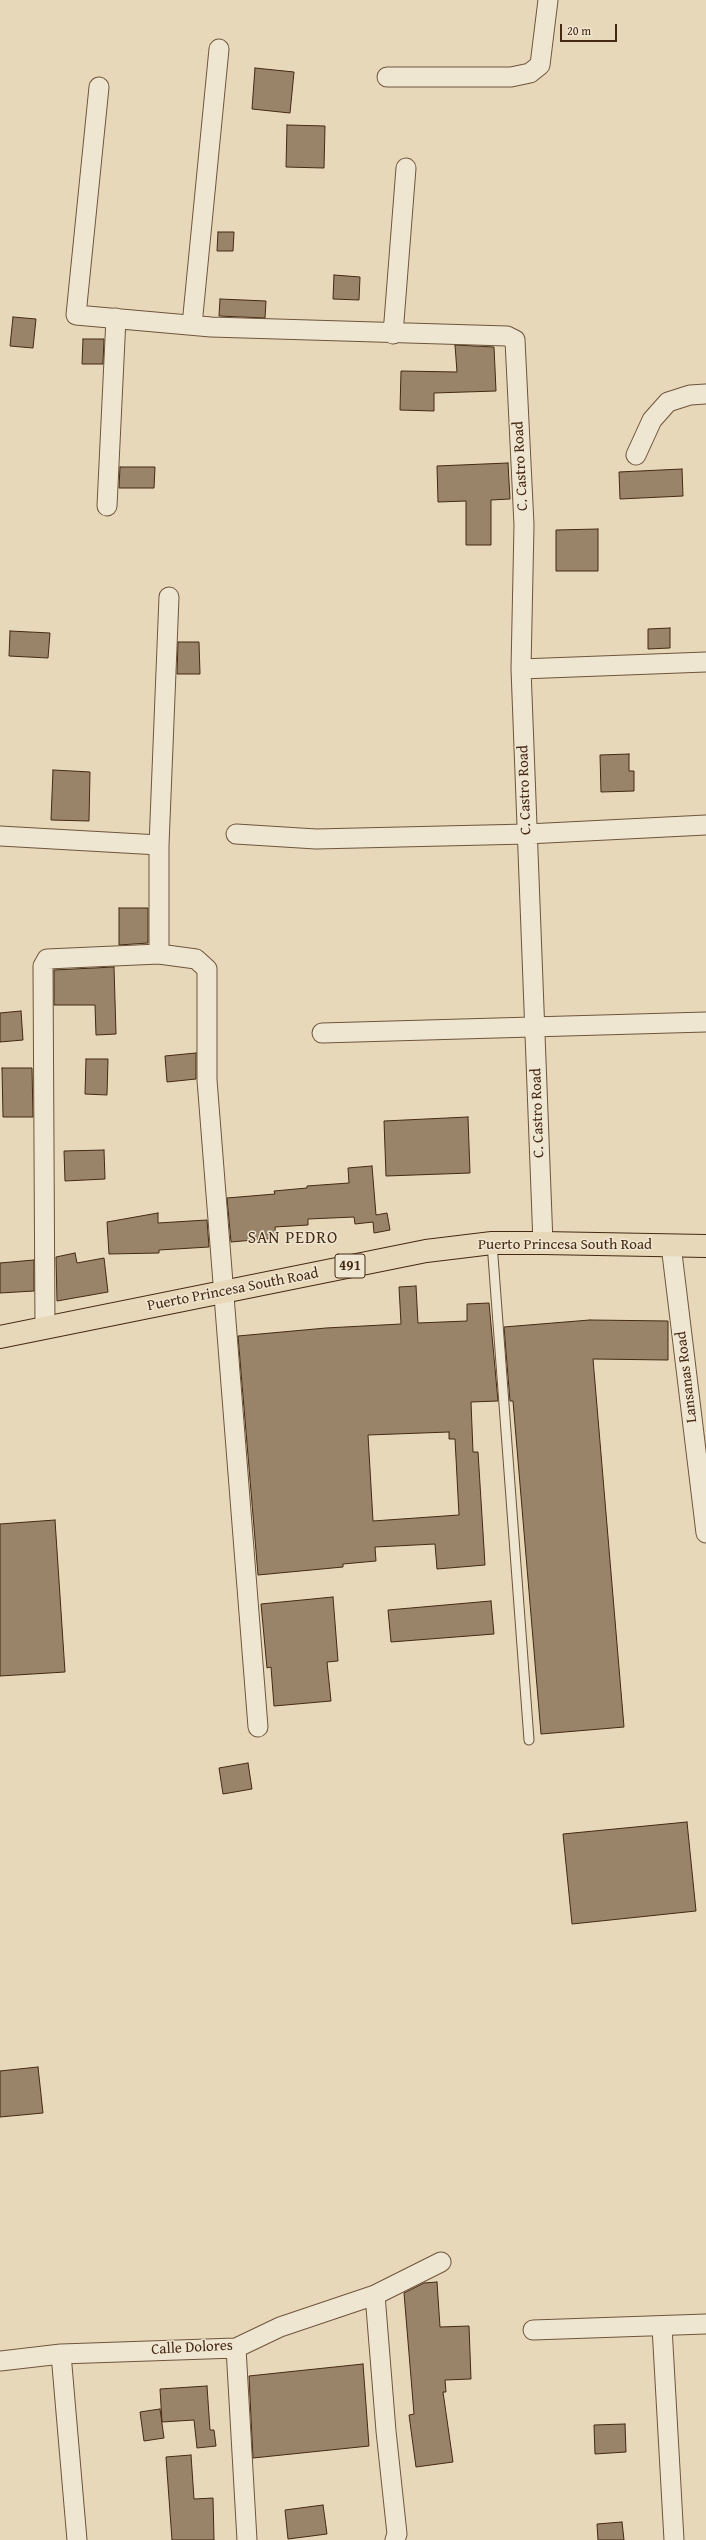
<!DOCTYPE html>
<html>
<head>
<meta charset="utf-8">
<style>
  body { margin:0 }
  #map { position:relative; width:706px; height:2540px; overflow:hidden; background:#e7d8b9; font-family:"Gentium Book Plus",serif }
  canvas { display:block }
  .scale { position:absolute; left:560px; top:24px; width:57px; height:18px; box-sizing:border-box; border:2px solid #452913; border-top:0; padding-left:5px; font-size:12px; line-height:14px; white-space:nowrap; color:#452913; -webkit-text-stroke:3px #efe6d2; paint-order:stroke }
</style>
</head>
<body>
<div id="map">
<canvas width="706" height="2540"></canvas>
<div class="scale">20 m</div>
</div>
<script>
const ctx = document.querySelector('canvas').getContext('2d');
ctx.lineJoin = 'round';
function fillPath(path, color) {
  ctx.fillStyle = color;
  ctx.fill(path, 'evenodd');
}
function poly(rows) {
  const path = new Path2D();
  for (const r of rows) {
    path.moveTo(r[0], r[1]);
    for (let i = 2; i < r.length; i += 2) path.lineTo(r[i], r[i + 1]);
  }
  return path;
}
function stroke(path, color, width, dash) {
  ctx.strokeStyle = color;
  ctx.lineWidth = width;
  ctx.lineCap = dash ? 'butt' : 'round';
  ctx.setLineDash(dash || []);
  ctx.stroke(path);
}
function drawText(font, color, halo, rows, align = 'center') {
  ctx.font = font + ' "Gentium Book Plus",serif';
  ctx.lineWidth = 3;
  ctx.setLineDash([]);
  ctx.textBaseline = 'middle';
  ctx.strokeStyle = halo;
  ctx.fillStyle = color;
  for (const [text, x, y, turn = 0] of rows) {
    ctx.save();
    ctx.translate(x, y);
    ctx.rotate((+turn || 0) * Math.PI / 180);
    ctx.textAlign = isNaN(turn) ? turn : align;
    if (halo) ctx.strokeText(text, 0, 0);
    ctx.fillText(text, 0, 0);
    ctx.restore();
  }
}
const building = poly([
  [255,68,294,72,290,113,252,109,255,68],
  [287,125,325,126,324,168,286,167,287,125],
  [218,232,234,232,233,251,217,251,218,232],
  [334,275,360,277,359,300,333,299,334,275],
  [220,299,266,301,265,318,219,316,220,299],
  [13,317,36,319,33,348,10,346,13,317],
  [83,339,104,339,103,364,82,364,83,339],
  [455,345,494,347,496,391,434,393,434,411,400,410,401,371,457,372,455,345],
  [508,463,510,499,491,500,491,545,466,545,466,501,438,502,437,466,508,463],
  [120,467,155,467,154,488,119,488,120,467],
  [682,469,683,496,620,499,619,472,682,469],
  [598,529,598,571,556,571,556,530,598,529],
  [670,628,670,648,648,649,648,629,670,628],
  [10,631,50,633,48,658,9,656,10,631],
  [178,642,199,642,200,674,177,674,178,642],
  [629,754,629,771,634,771,634,791,601,792,600,755,629,754],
  [53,770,90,772,89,821,51,820,53,770],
  [119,908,148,908,148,943,119,945,119,908],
  [114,967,116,1034,96,1035,95,1005,54,1005,54,970,114,967],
  [21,1011,23,1040,0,1042,0,1013,21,1011],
  [196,1053,196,1079,167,1082,165,1056,196,1053],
  [86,1059,108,1059,107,1095,85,1094,86,1059],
  [2,1068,32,1068,33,1117,3,1117,2,1068],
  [468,1117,470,1173,386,1176,384,1121,468,1117],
  [104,1150,105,1179,65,1181,64,1151,104,1150],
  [372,1166,376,1215,387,1213,390,1230,374,1233,373,1222,355,1224,354,1217,308,1219,308,1225,275,1227,276,1238,231,1242,227,1198,275,1194,274,1191,307,1188,307,1186,349,1183,348,1168,372,1166],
  [158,1213,158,1223,207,1220,209,1247,159,1250,159,1253,109,1254,107,1222,158,1213],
  [75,1253,77,1263,104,1258,108,1292,57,1301,56,1257,75,1253],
  [34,1260,34,1291,0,1293,0,1263,34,1260],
  [416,1286,418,1323,467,1321,467,1304,489,1303,498,1401,471,1402,473,1452,478,1452,485,1565,437,1569,435,1544,375,1547,376,1561,343,1564,343,1567,258,1575,238,1336,326,1328,401,1324,399,1287,416,1286],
  [449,1432,449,1439,455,1439,459,1515,373,1521,368,1435,449,1432],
  [590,1320,668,1321,668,1360,593,1359,624,1727,541,1734,513,1401,510,1401,504,1327,590,1320],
  [55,1520,65,1672,0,1676,0,1524,55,1520],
  [333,1597,338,1661,327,1662,331,1701,274,1706,271,1667,267,1668,261,1604,333,1597],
  [491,1601,494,1634,391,1642,388,1610,491,1601],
  [248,1763,252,1789,223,1794,219,1768,248,1763],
  [687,1822,696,1911,572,1924,563,1834,687,1822],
  [38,2067,43,2113,0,2117,0,2071,38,2067],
  [437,2282,440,2327,469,2326,471,2379,445,2380,446,2392,443,2392,453,2462,416,2467,409,2415,414,2414,404,2293,424,2283,437,2282],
  [363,2364,369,2446,253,2458,249,2376,363,2364],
  [207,2386,210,2430,214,2430,216,2446,197,2448,194,2420,162,2422,160,2389,207,2386],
  [160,2409,164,2438,144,2441,140,2412,160,2409],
  [625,2424,626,2452,595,2454,594,2425,625,2424],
  [191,2455,194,2499,213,2498,214,2540,172,2540,166,2457,191,2455],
  [323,2505,327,2534,288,2539,285,2510,323,2505],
  [622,2522,624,2540,598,2540,597,2524,622,2522]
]);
const service = poly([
  [492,1243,529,1740]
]);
const minor = poly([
  [387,77,511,77,530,73,540,65,548,0],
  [99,87,76,315,211,327,507,336,515,340,524,525,521,669,543,1243],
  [192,325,219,49],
  [393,334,406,168],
  [636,455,652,420,668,402,690,395,706,394],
  [107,506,116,318],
  [521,669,706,662],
  [236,834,316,839,527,834,706,825],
  [0,836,159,845],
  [159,954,159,845,169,597],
  [322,1033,706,1022],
  [671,1245,706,1533],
  [45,1328,43,966,47,959,159,954,196,959,207,969,207,1080,258,1727],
  [375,2295,386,2431,397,2534,395,2540],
  [662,2327,674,2540],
  [533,2330,706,2324],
  [236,2348,247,2540],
  [61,2354,77,2540],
  [0,2361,61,2354,236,2348,280,2327,375,2295,441,2262]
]);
const primary = poly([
  [0,1337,426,1251,492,1243,543,1243,706,1246]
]);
const shields = [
  [350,1266,30]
];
const shieldNames = [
  ["491",350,1266]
];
const streetNames = [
  ["C. Castro Road",521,466,-93],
  ["C. Castro Road",525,790,-92],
  ["C. Castro Road",538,1113,-92],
  ["Puerto Princesa South Road",565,1245],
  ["Puerto Princesa South Road",233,1290,-11],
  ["Lansanas Road",687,1377,-97],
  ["Calle Dolores",192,2348,-3]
];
const quarterNames = [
  ["SAN PEDRO",293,1239]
];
fillPath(building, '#998469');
stroke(building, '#452913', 1);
stroke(service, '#6e553c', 11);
stroke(minor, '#6e553c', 21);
stroke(primary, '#452913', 24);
stroke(service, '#efe6d2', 9);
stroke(minor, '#efe6d2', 19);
stroke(primary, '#e7d8b9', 22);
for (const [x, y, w] of shields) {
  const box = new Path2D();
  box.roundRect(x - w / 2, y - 12, w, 24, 3);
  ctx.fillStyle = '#efe6d2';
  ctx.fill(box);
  stroke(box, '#452913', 1);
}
drawText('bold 14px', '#452913', null, shieldNames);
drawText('15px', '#452913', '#efe6d2', streetNames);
ctx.letterSpacing = '1px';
drawText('17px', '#452913', '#efe6d2', quarterNames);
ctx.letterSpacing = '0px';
</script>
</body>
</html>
